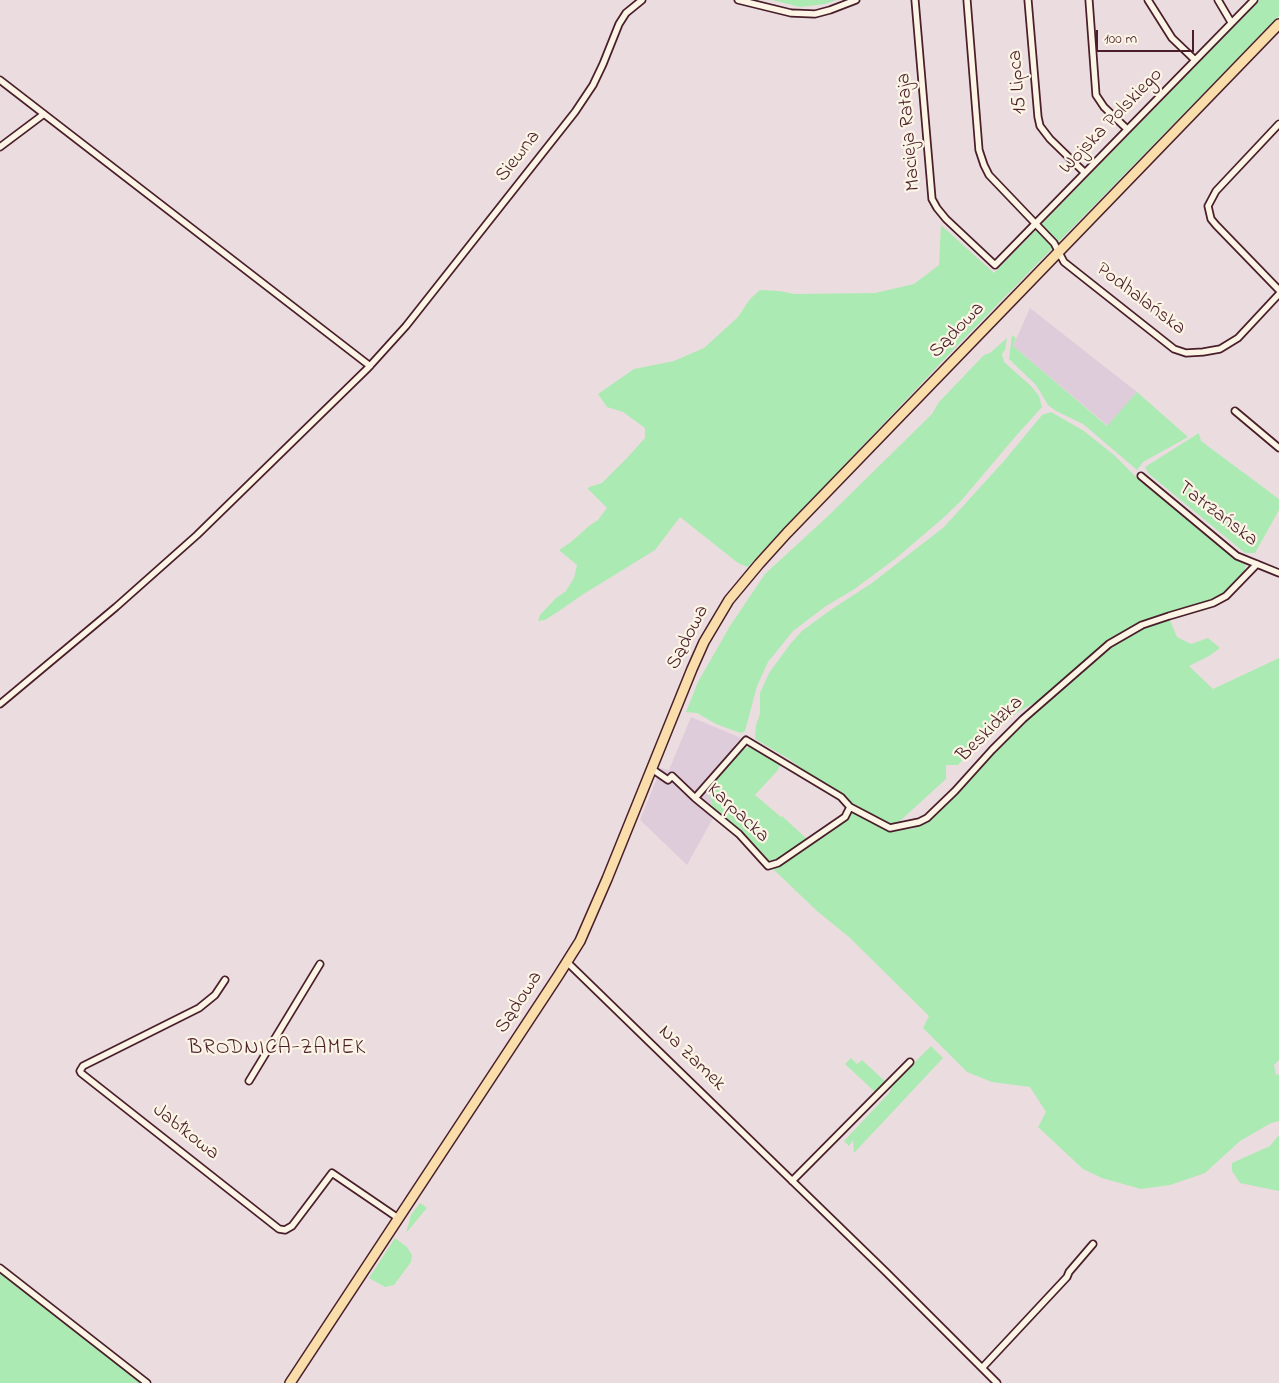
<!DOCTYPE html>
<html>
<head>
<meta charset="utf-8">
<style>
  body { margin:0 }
  #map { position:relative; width:1279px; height:1383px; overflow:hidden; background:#ebdddf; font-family:"Indie Flower",sans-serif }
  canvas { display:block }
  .scale { position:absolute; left:1096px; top:30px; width:98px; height:22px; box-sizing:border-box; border:2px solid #4a1f2b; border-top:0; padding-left:6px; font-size:15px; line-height:18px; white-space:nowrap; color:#4a1f2b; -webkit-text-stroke:4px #fcf5e5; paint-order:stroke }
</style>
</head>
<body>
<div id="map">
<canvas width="1279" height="1383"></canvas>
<div class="scale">100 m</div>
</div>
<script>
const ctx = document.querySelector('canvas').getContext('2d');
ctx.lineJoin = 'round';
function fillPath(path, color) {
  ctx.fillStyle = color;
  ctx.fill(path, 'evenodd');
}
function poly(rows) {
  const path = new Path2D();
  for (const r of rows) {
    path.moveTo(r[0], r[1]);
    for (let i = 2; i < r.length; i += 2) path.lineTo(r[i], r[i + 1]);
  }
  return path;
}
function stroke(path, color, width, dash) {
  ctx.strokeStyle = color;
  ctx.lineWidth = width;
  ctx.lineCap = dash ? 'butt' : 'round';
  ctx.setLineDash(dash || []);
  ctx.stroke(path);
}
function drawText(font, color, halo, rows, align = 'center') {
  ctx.font = font + ' "Indie Flower",sans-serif';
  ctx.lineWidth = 4.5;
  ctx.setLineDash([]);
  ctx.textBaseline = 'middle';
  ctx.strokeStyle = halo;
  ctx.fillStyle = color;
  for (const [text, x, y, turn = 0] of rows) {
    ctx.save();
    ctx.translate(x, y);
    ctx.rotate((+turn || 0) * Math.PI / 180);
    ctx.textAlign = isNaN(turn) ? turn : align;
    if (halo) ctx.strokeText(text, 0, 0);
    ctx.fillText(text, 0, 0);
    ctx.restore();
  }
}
const built = poly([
  [1030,308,1137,392,1108,426,1013,346],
  [691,717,741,738,735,744,738,752,709,790,713,811,713,818,687,865,640,820,661,768,669,770]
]);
const green = poly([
  [772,0,836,0,825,4,800,7],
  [1260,0,1279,0,1279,16,954,349,748,567,738,563,680,517,655,550,582,595,559,611,545,620,538,621,540,615,556,598,566,591,574,578,577,565,559,550,571,542,589,526,598,520,607,508,588,489,589,487,602,483,626,459,645,438,645,428,623,412,607,407,598,394,634,369,674,361,704,348,738,317,750,299,760,290,779,291,795,294,875,293,914,284,939,265,941,225,994,273],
  [1012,335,1016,338,1013,346,1107,426,1137,392,1188,437,1143,462,1137,470,1083,424,1056,411,1048,405,1036,385,1009,359],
  [1007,338,1005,350,1002,354,1004,362,1031,386,1039,396,1042,407,1015,437,960,502,942,519,895,559,853,590,826,606,793,631,768,662,757,686,745,731,741,733,735,731,716,724,697,713,686,712,698,682,730,626,765,574,827,517,932,414,939,402,984,355,990,353],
  [1051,412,1084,431,1114,455,1139,480,1192,524,1235,557,1246,563,1245,570,1230,589,1216,600,1146,621,1095,652,1058,685,1042,699,1019,711,972,750,958,765,946,765,946,779,890,830,912,829,928,819,996,748,1109,646,1153,624,1170,620,1177,637,1191,644,1208,638,1220,648,1209,656,1189,666,1213,689,1279,658,1279,1060,1274,1065,1276,1075,1279,1074,1279,1121,1271,1123,1240,1141,1205,1173,1170,1185,1141,1189,1102,1178,1083,1169,1038,1127,1046,1112,1030,1087,992,1082,967,1072,923,1028,929,1016,849,937,817,911,772,868,848,817,854,805,838,792,814,778,789,759,755,739,756,725,760,714,760,693,769,673,791,643,802,631,829,611,872,583,944,527,1004,461,1042,415],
  [1199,433,1201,441,1279,499,1279,510,1255,553,1245,553,1149,474,1145,467],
  [750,746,781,763,778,770,755,795,781,817,782,816,807,839,782,858,770,863,764,859,713,811,711,801,709,790,738,752],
  [931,1046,943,1058,854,1153,853,1140,849,1146,844,1141,890,1092,892,1085],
  [851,1058,857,1064,862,1060,886,1082,876,1093,845,1064],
  [1279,1135,1279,1191,1240,1183,1232,1171,1232,1163,1270,1146],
  [420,1203,427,1208,406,1233,411,1215],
  [395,1238,407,1247,412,1255,411,1262,394,1285,385,1287,369,1278],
  [0,1265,93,1337,151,1383,0,1383]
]);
const street = poly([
  [738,0,791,13,815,14,830,10,856,0],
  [915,0,932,199,937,208,946,219,995,265,1254,0],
  [967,0,979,150,984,165,989,175,1054,243,1064,262,1174,349,1186,353,1203,352,1220,349,1238,338,1279,294],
  [1028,0,1038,117,1040,126,1050,139,1085,173],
  [1089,0,1096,95,1104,107,1127,129],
  [1148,0,1172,38,1195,60],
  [1218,0,1231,22],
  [0,80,370,366],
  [1279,124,1216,191,1208,206,1211,219,1216,225,1279,290],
  [0,147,44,114],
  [1235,411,1279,448],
  [1141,476,1237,556,1279,573],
  [0,704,116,607,197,535,368,368,406,326,575,112,593,85,603,64,619,24,626,13,642,0],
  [652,769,668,780,672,776,695,798,739,834,768,866,778,863,845,817,850,807],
  [695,798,746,740,841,797,850,807,890,828,919,822,927,818,955,791,992,750,1023,719,1109,644,1142,625,1169,616,1213,603,1226,596,1257,564],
  [567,962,886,1272,997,1383],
  [225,980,215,995,199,1008,83,1066,80,1071,81,1073,279,1229,285,1230,292,1226,332,1173,398,1218],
  [249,1081,320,964],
  [792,1181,910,1062],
  [0,1268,147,1383],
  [982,1368,1067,1277,1069,1272,1093,1244]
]);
const primary = poly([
  [290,1383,558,976,580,941,607,879,692,669,704,642,729,600,759,564,787,533,1279,24]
]);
const streetNames = [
  ["15 Lipca",1019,82,-95],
  ["Wojska Polskiego",1112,122,-46],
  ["Macieja Rataja",910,132,-95],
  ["Siewna",519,157,-52],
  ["Podhalańska",1140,300,37],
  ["Sądowa",958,331,-46],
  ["Tatrzańska",1217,515,37],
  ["Sądowa",689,638,-63],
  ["Beskidzka",991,730,-45],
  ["Karpacka",737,814,43],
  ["Sądowa",520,1003,-57],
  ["Na Zamek",691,1059,44],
  ["Jabłkowa",185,1133,38]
];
const neighbourhoodNames = [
  ["BRODNICA-ZAMEK",277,1050]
];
fillPath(built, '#dfccda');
fillPath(green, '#abeab2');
stroke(street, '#4a1f2b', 9);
stroke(primary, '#4a1f2b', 12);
stroke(street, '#fcf5e5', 5.5);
stroke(primary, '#f9deab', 9);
drawText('20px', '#4a1f2b', '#fcf5e5', streetNames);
ctx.letterSpacing = '1px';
drawText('21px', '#4a1f2b', '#fcf5e5', neighbourhoodNames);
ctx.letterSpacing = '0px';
</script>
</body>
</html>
